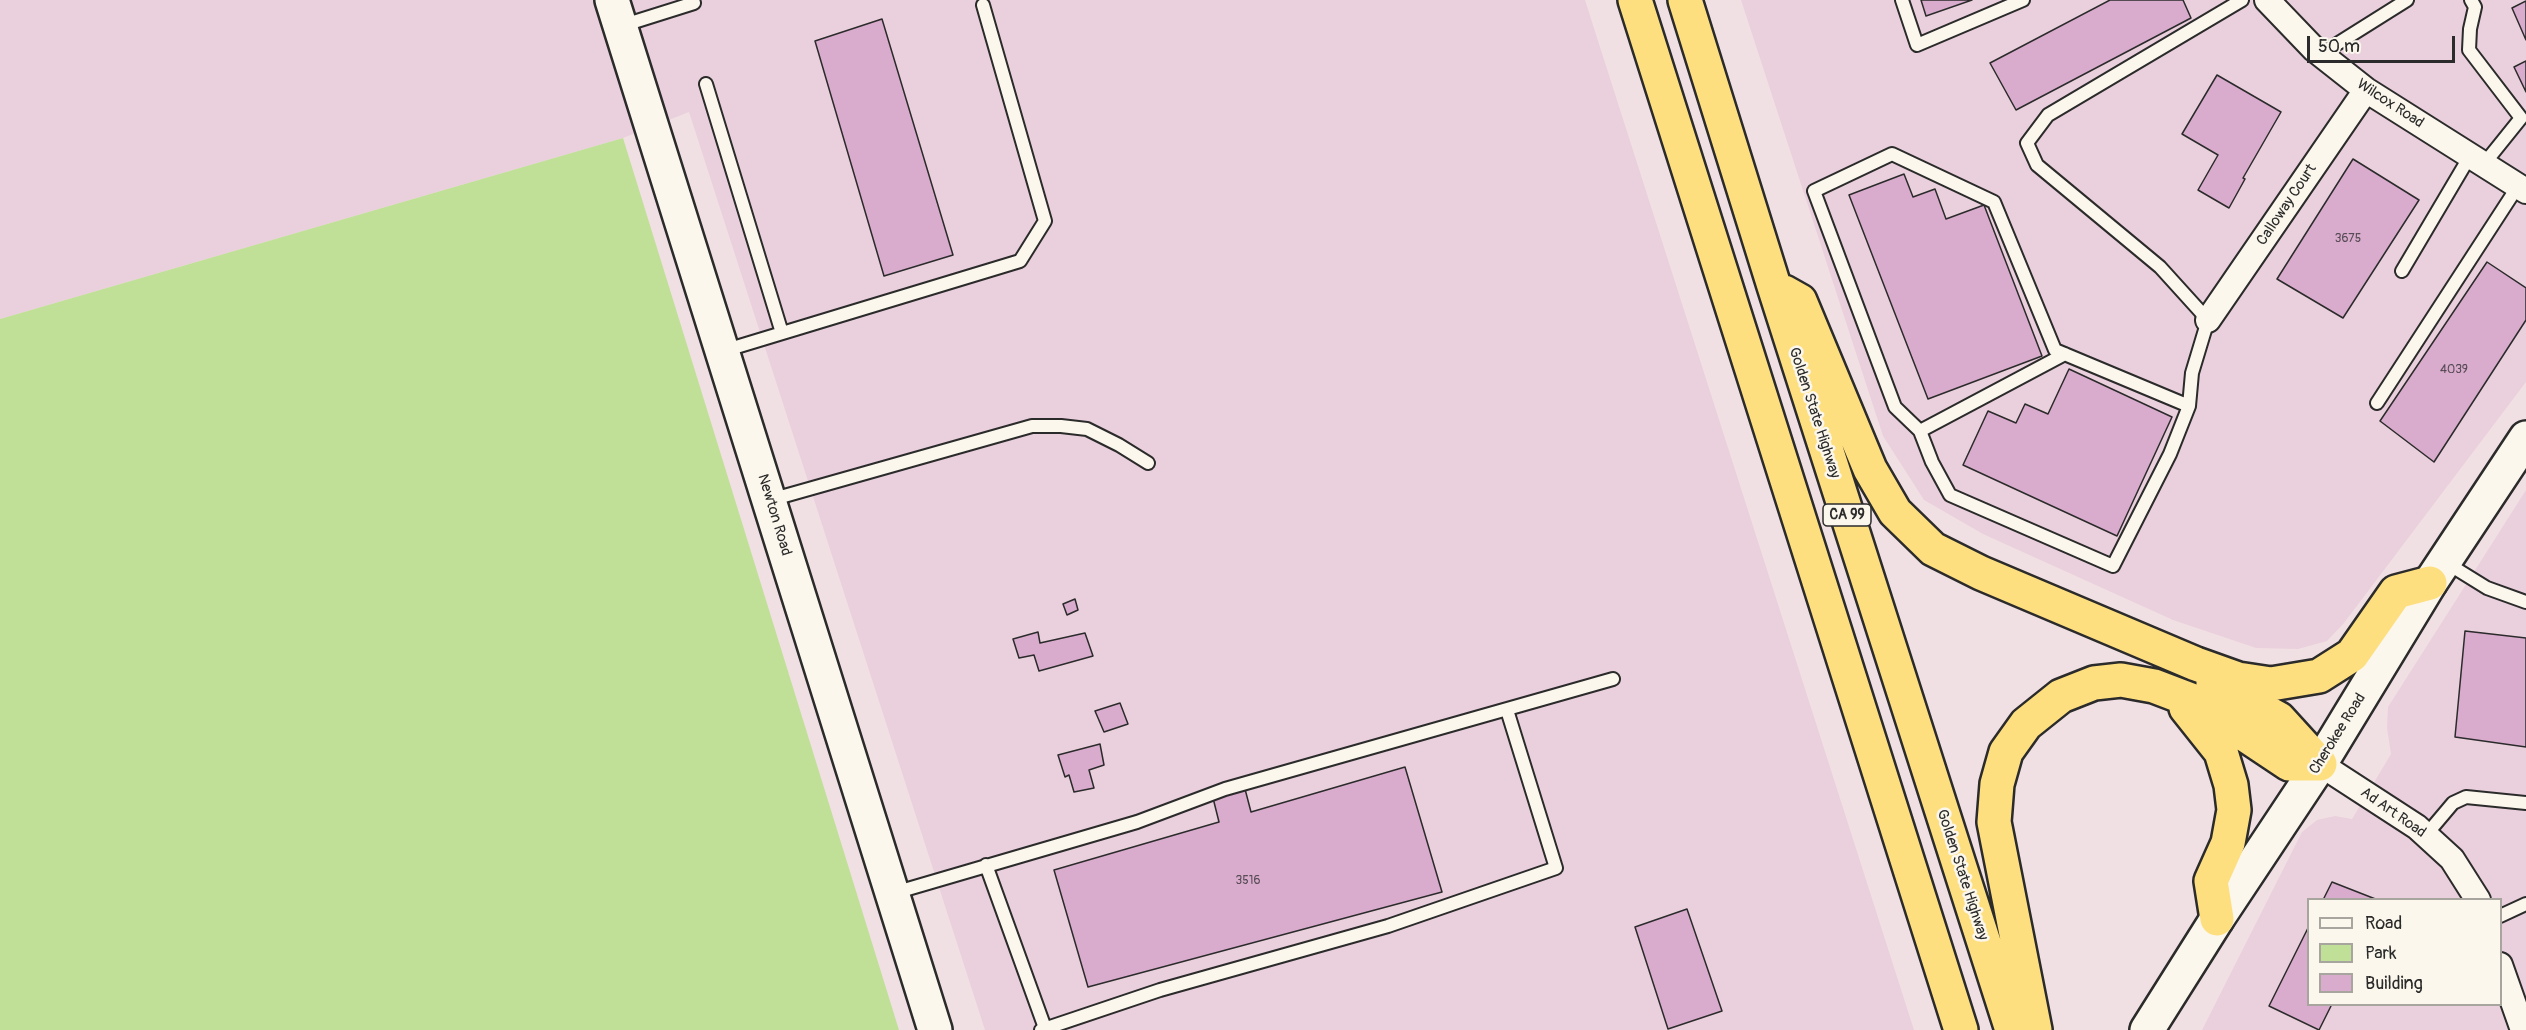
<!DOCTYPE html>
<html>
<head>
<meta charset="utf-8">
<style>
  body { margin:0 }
  #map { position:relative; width:2526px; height:1030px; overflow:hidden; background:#f1e0e3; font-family:Pangolin,sans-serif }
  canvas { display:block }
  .legend { position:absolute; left:2307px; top:898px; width:195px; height:108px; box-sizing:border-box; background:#fbf7ec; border:2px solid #a8a59f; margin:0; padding:8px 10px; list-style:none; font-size:18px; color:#2b2b2b }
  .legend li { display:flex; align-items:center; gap:12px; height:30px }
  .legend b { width:30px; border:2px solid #a8a59f }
  .scale { position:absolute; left:2307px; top:36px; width:148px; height:27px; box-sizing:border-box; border:3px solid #2b2b2b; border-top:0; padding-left:8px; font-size:18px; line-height:21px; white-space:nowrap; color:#2b2b2b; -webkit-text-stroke:4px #fbf7ec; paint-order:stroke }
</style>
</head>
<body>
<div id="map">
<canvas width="2526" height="1030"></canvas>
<ul class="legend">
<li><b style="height:8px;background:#fbf7ec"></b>Road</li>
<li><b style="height:16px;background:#c0e098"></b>Park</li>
<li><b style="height:16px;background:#d9abcd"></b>Building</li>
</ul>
<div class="scale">50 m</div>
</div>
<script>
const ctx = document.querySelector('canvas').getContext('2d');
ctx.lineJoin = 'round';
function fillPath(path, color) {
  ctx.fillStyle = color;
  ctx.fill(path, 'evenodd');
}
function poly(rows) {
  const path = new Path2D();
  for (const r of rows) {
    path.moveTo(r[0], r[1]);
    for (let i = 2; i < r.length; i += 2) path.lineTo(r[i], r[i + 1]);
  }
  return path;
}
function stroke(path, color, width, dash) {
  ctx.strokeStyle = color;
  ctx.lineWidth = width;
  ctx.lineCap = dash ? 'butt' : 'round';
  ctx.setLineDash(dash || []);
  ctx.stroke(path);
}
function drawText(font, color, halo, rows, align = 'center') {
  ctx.font = font + ' Pangolin,sans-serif';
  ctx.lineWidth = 5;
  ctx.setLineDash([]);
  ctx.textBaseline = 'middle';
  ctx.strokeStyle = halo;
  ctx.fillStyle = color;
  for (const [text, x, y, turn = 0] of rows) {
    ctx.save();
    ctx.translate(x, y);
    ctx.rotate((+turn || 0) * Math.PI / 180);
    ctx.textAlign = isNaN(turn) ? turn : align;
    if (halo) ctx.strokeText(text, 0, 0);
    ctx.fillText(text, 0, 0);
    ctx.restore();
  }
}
const built = poly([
  [0,0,1585,0,1914,1030,985,1030,689,112,623,138,0,319],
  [1741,0,2526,0,2526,382,2344,623,2327,641,2298,649,2256,648,2173,620,1983,534,1924,500,1883,436],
  [2526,490,2526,1030,2202,1030,2302,832,2317,820,2335,816,2352,819,2391,754,2387,728,2388,707],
  [2308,900,2500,900,2500,1004,2308,1004]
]);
const green = poly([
  [623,138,899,1030,0,1030,0,319]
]);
const building = poly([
  [1921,0,1972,0,1926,16,1921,0],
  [2110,0,2183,0,2191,18,2016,110,1990,63,2110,0],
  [2526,1,2526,40,2512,8,2526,1],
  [882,19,953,255,884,276,815,41,882,19],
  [2526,61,2526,92,2514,67,2526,61],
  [2217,75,2281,112,2243,178,2245,179,2229,208,2198,190,2218,155,2182,134,2217,75],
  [2353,159,2419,200,2343,318,2277,279,2353,159],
  [1904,174,1913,197,1935,189,1946,219,1984,205,2042,356,1928,399,1849,195,1904,174],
  [2487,262,2526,288,2526,320,2434,462,2380,421,2487,262],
  [2069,369,2172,417,2117,536,1963,465,1988,411,2016,423,2025,404,2048,414,2069,369],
  [1075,599,1078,610,1067,615,1063,604,1075,599],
  [2465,631,2526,638,2526,747,2455,737,2465,631],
  [1038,632,1040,643,1085,633,1093,656,1039,671,1034,655,1019,658,1013,639,1038,632],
  [1120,703,1128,724,1104,732,1095,711,1120,703],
  [1100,744,1104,765,1089,770,1094,788,1074,792,1069,775,1065,777,1058,755,1100,744],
  [1405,767,1442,892,1088,987,1054,870,1219,822,1213,798,1245,789,1251,812,1405,767],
  [2332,882,2378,900,2323,900,2332,882],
  [1687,909,1722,1011,1668,1029,1635,927,1687,909],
  [2308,928,2308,1004,2332,1004,2319,1030,2269,1006,2308,928]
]);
const lane = poly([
  [1902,0,1917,45,2023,0],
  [2471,0,2475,7,2470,29,2469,50,2521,118,2484,164],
  [621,26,694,3,693,0],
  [2321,54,2407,0],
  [706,84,782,333],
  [2402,271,2470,156],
  [723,351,1020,261,1045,221,983,5],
  [2377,403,2518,186],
  [2189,406,2055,350,1994,202,1892,154,1814,191,1895,407,1920,431,1932,462,1950,495,2113,566,2170,454,2189,406,2192,373,2208,320,2160,267,2037,165,2027,143,2048,115,2242,0],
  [1920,431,2065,354],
  [770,500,1032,426,1061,426,1087,429,1119,445,1148,463],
  [2445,562,2487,588,2526,602],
  [2426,835,2453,803,2466,797,2526,803],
  [986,865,1045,1028],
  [894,893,1137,822,1225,789,1613,679],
  [2500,916,2526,904],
  [1041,1030,1160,990,1388,926,1556,868,1507,710]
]);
const street = poly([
  [2267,0,2314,49,2366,90,2526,191],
  [2208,320,2366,90],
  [2320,764,2417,827,2452,859,2478,900],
  [2500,965,2523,1030]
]);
const secondary = poly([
  [612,0,935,1030],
  [2147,1030,2217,919,2320,764,2430,583,2526,438]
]);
const highway = poly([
  [1635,0,1961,1030],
  [1685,0,1774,286,2012,1030],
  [1784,292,1800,301,1870,469,1895,512,1933,549,1981,573,2196,664,2238,679,2271,684,2319,676,2352,655,2396,592,2430,583],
  [2213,683,2279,719,2320,764],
  [2186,708,2221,752,2231,785,2234,810,2228,843,2211,881,2217,919],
  [2035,1030,1994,822,1997,784,2006,752,2026,724,2061,696,2094,683,2121,680,2154,686,2196,702,2289,764,2320,764]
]);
const numberNames = [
  ["3675",2348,239],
  ["4039",2454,370],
  ["3516",1248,881]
];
const shields = [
  [1847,515,48]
];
const shieldNames = [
  ["CA 99",1847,515]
];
const streetNames = [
  ["Wilcox Road",2390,104,33],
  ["Calloway Court",2287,205,-56],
  ["Golden State Highway",1814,413,72],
  ["Newton Road",774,515,73],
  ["Cherokee Road",2338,734,-58],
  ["Ad Art Road",2393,813,35],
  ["Golden State Highway",1962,875,72]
];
fillPath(built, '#ead0dc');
fillPath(green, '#c0e098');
fillPath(building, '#d9abcd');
stroke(building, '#2b2b2b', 1.5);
stroke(lane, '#2b2b2b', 16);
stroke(street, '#2b2b2b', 28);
stroke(secondary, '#2b2b2b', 38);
stroke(highway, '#2b2b2b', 38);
stroke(lane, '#fbf7ec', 12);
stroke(street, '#fbf7ec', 24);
stroke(secondary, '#fbf7ec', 33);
stroke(highway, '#fedf80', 33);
drawText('12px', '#564b54', null, numberNames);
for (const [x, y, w] of shields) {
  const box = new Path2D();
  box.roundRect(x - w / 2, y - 11, w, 22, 4.5);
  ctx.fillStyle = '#fbf7ec';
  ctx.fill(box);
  stroke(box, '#2b2b2b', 1.5);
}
drawText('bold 14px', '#2b2b2b', null, shieldNames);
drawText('15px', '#2b2b2b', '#fbf7ec', streetNames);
</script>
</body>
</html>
